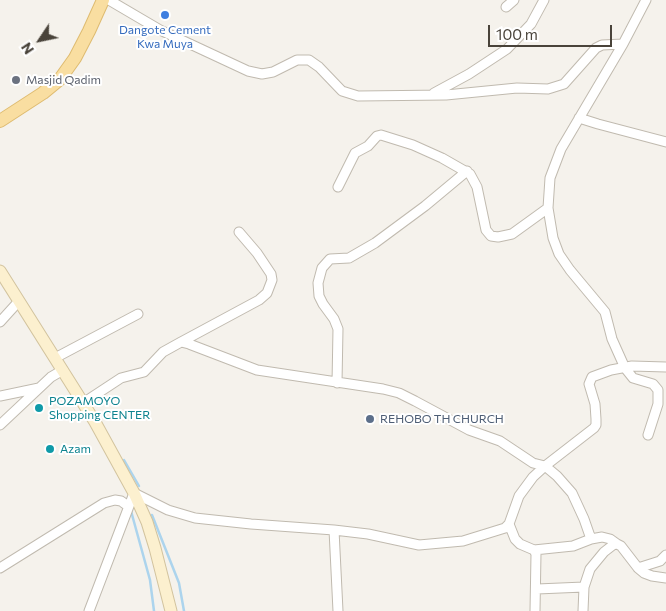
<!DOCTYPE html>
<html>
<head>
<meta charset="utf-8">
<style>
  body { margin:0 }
  #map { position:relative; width:666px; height:611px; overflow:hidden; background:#f5f2ec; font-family:Commissioner,sans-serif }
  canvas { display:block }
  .north { position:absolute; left:15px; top:15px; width:50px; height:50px; -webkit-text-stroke:4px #fff; paint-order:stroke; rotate:236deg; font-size:14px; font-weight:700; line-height:20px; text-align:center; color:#49433a }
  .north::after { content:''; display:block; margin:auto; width:18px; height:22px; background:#49433a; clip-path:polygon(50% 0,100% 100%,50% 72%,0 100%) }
  .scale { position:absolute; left:488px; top:25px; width:124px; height:22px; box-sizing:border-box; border:2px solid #49433a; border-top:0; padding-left:6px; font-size:15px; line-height:18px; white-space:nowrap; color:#49433a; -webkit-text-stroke:4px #fff; paint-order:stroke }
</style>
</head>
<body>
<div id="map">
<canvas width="666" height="611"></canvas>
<div class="north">N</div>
<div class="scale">100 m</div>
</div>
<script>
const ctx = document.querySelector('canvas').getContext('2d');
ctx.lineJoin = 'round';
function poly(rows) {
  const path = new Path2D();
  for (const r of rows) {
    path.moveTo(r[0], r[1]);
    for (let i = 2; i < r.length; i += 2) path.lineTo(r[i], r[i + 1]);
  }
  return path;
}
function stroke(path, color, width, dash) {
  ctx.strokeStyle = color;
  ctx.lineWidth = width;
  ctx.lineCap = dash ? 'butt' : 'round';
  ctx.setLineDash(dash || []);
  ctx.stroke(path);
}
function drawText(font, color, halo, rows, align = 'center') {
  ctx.font = font + ' Commissioner,sans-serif';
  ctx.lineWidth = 4;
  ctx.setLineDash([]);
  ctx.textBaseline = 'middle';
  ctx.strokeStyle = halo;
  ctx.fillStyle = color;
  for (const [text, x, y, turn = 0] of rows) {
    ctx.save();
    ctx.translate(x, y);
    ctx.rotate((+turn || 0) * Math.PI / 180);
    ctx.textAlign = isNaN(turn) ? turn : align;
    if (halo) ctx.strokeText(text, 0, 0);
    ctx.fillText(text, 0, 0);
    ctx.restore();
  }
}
const stream = poly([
  [124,460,139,486],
  [131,511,150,580,154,611],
  [152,515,179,583,184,611]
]);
const street = poly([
  [109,0,160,30,248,71,262,74,273,72,297,60,309,60,319,67,342,91,358,96,446,95,517,88,548,89,564,84,596,48,602,45,623,44],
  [646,0,623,44,561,149,550,178,548,208,553,238,559,254,570,270,605,312,612,339,625,368,633,378,653,384,658,390,658,404,648,435],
  [506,7,514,0],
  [434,93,469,74,507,49,531,24,544,0],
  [579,118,598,124,666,142],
  [338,187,355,153,368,146,377,136,381,135,413,145,442,158,470,174,477,187,486,230,491,236,498,237,512,234,548,208],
  [0,322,19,301],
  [181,342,259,300,267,293,272,280,271,274,257,253,239,232],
  [55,358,138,314],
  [337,383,338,329,334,319,323,304,319,296,318,283,322,268,330,259,349,258,375,243,425,206,467,171],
  [0,396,39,388],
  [83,403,121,378,144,372,163,352,181,342,189,344,257,370,383,389,399,393,415,401,469,430,500,441,533,463,545,466,557,476,572,493,584,519,591,539],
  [0,425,51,377,63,370],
  [509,524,515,539,520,544,534,550,536,554,535,611],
  [334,530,338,611],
  [534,550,573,546,591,539,602,537,610,539,617,544],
  [0,568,104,503,115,500,121,501,128,506],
  [638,568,660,561,666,555],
  [537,589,584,587],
  [89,611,134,493,168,510,195,518,251,524,334,530,368,534,419,545,463,541,505,528,509,524,519,496,533,477,545,466,594,428,596,425,596,419,595,404,589,384,592,377,611,370,632,366,666,367],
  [583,611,584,587,590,569,604,552,613,545,617,544,621,546,638,568,644,573,652,576,666,578]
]);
const secondary = poly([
  [0,271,95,422,134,493,147,522,155,548,171,611]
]);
const primary = poly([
  [0,121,43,93,60,79,75,58,89,31,103,0]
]);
const markers = [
  [165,15,5,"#3f7fe0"],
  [16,80,5,"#6b7280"],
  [39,408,5,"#0f9aa8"],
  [370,419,5,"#5c6f8a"],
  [50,449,5,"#0f9aa8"]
];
const shopNames = [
  ["Dangote Cement",165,30],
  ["Kwa Muya",165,44]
];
const worshipNames = [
  ["Masjid Qadim",26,80]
];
const cultureNames = [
  ["POZAMOYO",49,401],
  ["Shopping CENTER",49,415],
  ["Azam",60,449]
];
const serviceNames = [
  ["REHOBO TH CHURCH",380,419]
];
stroke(stream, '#acd4ed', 2.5);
stroke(street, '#c0baaf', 11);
stroke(secondary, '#d2c39e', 13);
stroke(primary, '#debb70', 14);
stroke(street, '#fff', 9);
stroke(secondary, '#fcf0cf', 11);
stroke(primary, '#f9dea1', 12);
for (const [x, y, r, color] of markers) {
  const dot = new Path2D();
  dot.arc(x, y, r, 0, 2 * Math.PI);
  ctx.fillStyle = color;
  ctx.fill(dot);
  stroke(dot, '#fff', 2);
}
drawText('12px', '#366cbe', '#fff', shopNames);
drawText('12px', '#5b616d', '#fff', worshipNames, 'left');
drawText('12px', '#0d838f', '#fff', cultureNames, 'left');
drawText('12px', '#4e5e75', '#fff', serviceNames, 'left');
</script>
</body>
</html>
